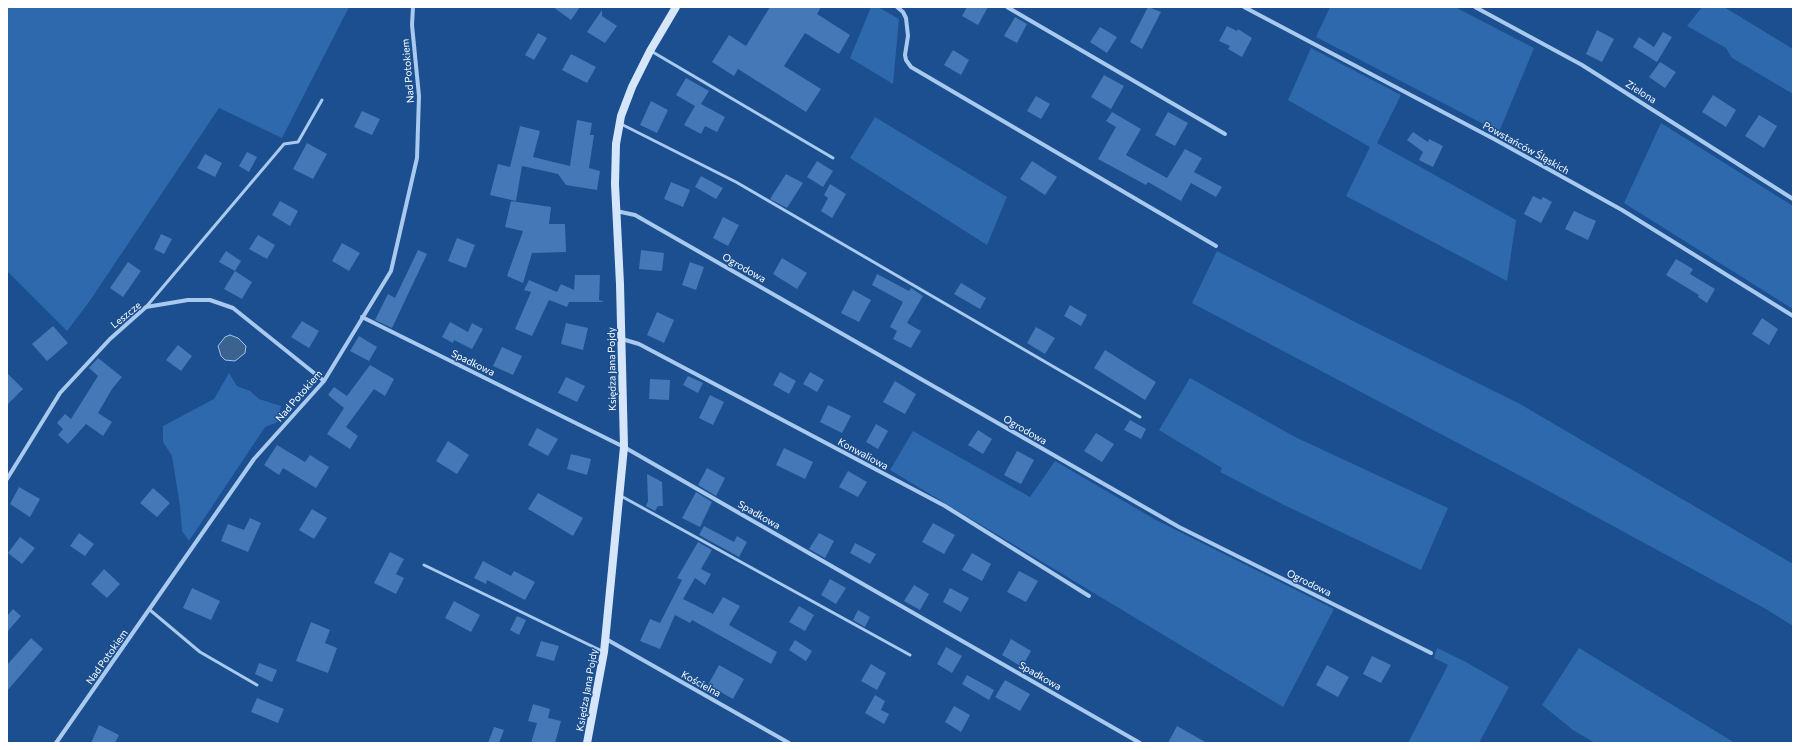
<!DOCTYPE html>
<html>
<head>
<meta charset="utf-8">
<style>
  body { margin:0 }
  #map { position:relative; width:1800px; height:750px; overflow:hidden; background:#1b4f8f; font-family:Commissioner,sans-serif }
  canvas { display:block }
  .frame { position:absolute; inset:0; border:8px solid #fff; pointer-events:none }
</style>
</head>
<body>
<div id="map">
<canvas width="1800" height="750"></canvas>
<div class="frame"></div>
</div>
<script>
const ctx = document.querySelector('canvas').getContext('2d');
ctx.lineJoin = 'round';
function fillPath(path, color) {
  ctx.fillStyle = color;
  ctx.fill(path, 'evenodd');
}
function poly(rows) {
  const path = new Path2D();
  for (const r of rows) {
    path.moveTo(r[0], r[1]);
    for (let i = 2; i < r.length; i += 2) path.lineTo(r[i], r[i + 1]);
  }
  return path;
}
function stroke(path, color, width, dash) {
  ctx.strokeStyle = color;
  ctx.lineWidth = width;
  ctx.lineCap = dash ? 'butt' : 'round';
  ctx.setLineDash(dash || []);
  ctx.stroke(path);
}
function drawText(font, color, halo, rows, align = 'center') {
  ctx.font = font + ' Commissioner,sans-serif';
  ctx.lineWidth = 3;
  ctx.setLineDash([]);
  ctx.textBaseline = 'middle';
  ctx.strokeStyle = halo;
  ctx.fillStyle = color;
  for (const [text, x, y, turn = 0] of rows) {
    ctx.save();
    ctx.translate(x, y);
    ctx.rotate((+turn || 0) * Math.PI / 180);
    ctx.textAlign = isNaN(turn) ? turn : align;
    if (halo) ctx.strokeText(text, 0, 0);
    ctx.fillText(text, 0, 0);
    ctx.restore();
  }
}
const green = poly([
  [7,7,349,7,282,138,219,108,89,302,67,331,7,271],
  [871,7,878,7,899,19,893,84,850,58],
  [1330,7,1455,7,1534,48,1499,132,1316,37],
  [1702,7,1724,7,1793,49,1793,94,1732,58,1726,48,1687,26],
  [1311,48,1401,95,1377,143,1516,220,1507,281,1346,196,1370,147,1288,100],
  [875,117,1007,197,987,245,850,158],
  [1661,123,1793,206,1793,309,1624,203],
  [1217,251,1357,323,1520,404,1793,564,1793,626,1766,609,1530,481,1192,303],
  [229,373,237,386,250,391,259,399,281,406,278,422,265,427,189,541,182,531,180,506,172,456,163,442,163,426,214,399],
  [1190,378,1295,437,1448,508,1421,570,1284,505,1220,472,1222,468,1159,430],
  [913,431,1030,497,1055,461,1156,520,1334,609,1283,707,890,470],
  [1437,648,1466,662,1509,687,1479,743,1408,743,1448,665,1434,658],
  [1579,648,1735,743,1595,743,1573,730,1542,705]
]);
const water = poly([
  [230,335,238,338,246,346,245,353,235,361,225,360,221,356,218,346,225,337,230,335]
]);
const building = poly([
  [553,7,580,7,571,20],
  [770,7,821,7,817,14,850,35,839,54,805,33,784,66,821,89,806,112,738,69,734,76,712,62,729,35,746,46],
  [967,7,988,7,978,25,962,16],
  [1148,7,1161,12,1142,49,1130,42],
  [602,10,602,16,617,26,605,43,587,32],
  [1015,17,1027,24,1017,43,1004,36],
  [1227,26,1237,31,1238,29,1252,38,1242,57,1228,49,1230,46,1219,41],
  [1100,27,1117,37,1107,53,1090,42],
  [1597,30,1614,39,1602,62,1586,54],
  [1663,32,1672,37,1657,62,1633,47,1639,37,1654,47],
  [538,33,547,38,534,60,525,55],
  [953,50,969,60,961,75,944,65],
  [571,54,596,67,587,83,562,70],
  [1660,62,1676,72,1665,88,1649,77],
  [1104,75,1124,86,1111,109,1091,97],
  [686,78,709,91,701,104,725,117,717,132,705,126,701,134,684,125,695,106,676,95],
  [1713,95,1736,110,1726,127,1702,112],
  [1036,96,1050,104,1041,119,1027,111],
  [651,101,668,110,657,133,640,125],
  [362,111,380,119,372,135,354,127],
  [1112,112,1141,129,1126,155,1167,178,1185,149,1202,158,1194,172,1222,187,1216,197,1191,183,1181,201,1148,182,1146,185,1098,159,1116,127,1106,121],
  [1168,112,1188,123,1175,146,1155,135],
  [1759,115,1777,126,1764,148,1745,136],
  [577,120,592,123,590,135,594,135,589,168,600,171,597,190,566,185,558,174,522,166,516,201,490,195,498,164,510,167,520,126,540,131,533,157,570,166],
  [1413,132,1428,142,1429,139,1443,146,1433,167,1419,160,1423,152,1407,140],
  [307,143,327,154,313,179,293,169],
  [247,152,257,157,249,172,239,166],
  [205,154,222,163,215,177,197,168],
  [817,161,833,171,823,187,807,177],
  [1032,161,1057,177,1045,195,1020,179],
  [786,174,803,183,787,208,770,199],
  [701,176,723,188,716,199,695,187],
  [671,182,690,190,683,207,664,199],
  [830,184,846,194,832,218,821,211,828,198,824,195],
  [1533,196,1541,200,1543,197,1552,202,1541,223,1524,214],
  [280,201,298,211,290,226,272,215],
  [511,201,551,207,549,224,565,224,566,252,532,253,523,283,507,276,523,231,505,227],
  [1574,211,1596,221,1588,240,1565,229],
  [723,217,739,225,728,246,713,238],
  [161,234,172,239,164,254,154,249],
  [258,235,275,245,267,259,249,249],
  [457,238,475,245,466,268,448,261],
  [342,243,360,253,349,271,332,261],
  [418,250,427,254,392,328,375,320,388,294,395,298],
  [641,250,664,253,662,271,639,269],
  [226,251,241,261,235,271,219,262],
  [782,258,807,273,797,289,773,274],
  [1676,259,1693,269,1690,274,1715,289,1707,303,1698,297,1699,295,1666,275],
  [128,262,141,271,123,297,110,288],
  [690,262,704,267,696,290,682,285],
  [235,271,252,282,242,299,224,289],
  [877,274,909,291,911,288,923,296,907,323,921,331,911,348,893,339,897,331,890,327,903,302,872,285],
  [575,275,600,275,599,300,604,302,569,302,567,307,549,300,532,336,515,329,531,292,524,290,529,280,557,292,561,284,574,290],
  [961,283,986,298,980,309,954,294],
  [853,290,871,300,859,322,841,313],
  [1070,305,1087,315,1081,326,1064,316],
  [657,312,674,320,664,343,647,335],
  [1762,318,1778,329,1769,345,1752,334],
  [302,321,319,331,309,348,291,337],
  [450,322,468,332,472,323,483,329,472,349,454,340,453,343,442,337],
  [566,323,588,328,583,350,561,344],
  [53,326,68,343,47,361,32,344],
  [1036,327,1055,338,1045,354,1027,343],
  [359,336,377,347,369,361,350,351],
  [178,345,192,356,181,371,166,360],
  [502,347,522,356,513,375,493,366],
  [1105,350,1156,382,1145,400,1094,368],
  [98,358,122,377,112,389,98,413,112,422,103,436,86,424,68,444,58,435,63,429,57,423,65,414,71,419,98,376,89,368],
  [370,365,394,379,385,396,374,389,346,427,358,436,350,449,327,434,344,408,328,395,334,387,347,396],
  [780,372,796,381,789,394,773,385],
  [810,372,824,380,817,392,803,384],
  [7,373,23,389,7,405],
  [688,376,703,383,698,393,683,385],
  [566,377,585,386,577,402,558,393],
  [650,379,670,380,669,400,649,399],
  [895,381,916,394,905,414,883,402],
  [710,395,724,402,713,425,699,418],
  [828,405,851,416,842,433,820,422],
  [1130,420,1146,429,1141,439,1124,430],
  [876,424,888,431,878,449,866,442],
  [537,428,558,439,548,456,528,445],
  [978,430,992,439,983,454,968,445],
  [1096,433,1114,444,1102,462,1084,451],
  [448,441,469,455,457,474,436,461],
  [277,445,305,462,310,455,329,467,316,488,283,468,279,475,264,465],
  [784,448,813,462,805,479,776,465],
  [1017,451,1034,460,1021,484,1004,475],
  [571,454,591,459,587,475,567,469],
  [707,468,725,478,716,496,698,485],
  [848,471,867,482,858,497,839,487],
  [647,474,662,482,663,506,658,506,655,511,646,506,648,501],
  [19,487,40,499,30,517,10,504],
  [153,488,170,503,157,517,140,503],
  [696,492,712,502,700,527,682,518],
  [538,493,583,518,573,536,528,509],
  [312,509,327,518,314,539,299,530],
  [250,518,261,523,248,552,221,541,228,524,244,530],
  [933,523,955,535,944,554,922,542],
  [704,526,734,542,737,536,747,542,739,557,701,536,699,535],
  [79,533,94,544,85,556,70,546],
  [819,533,834,541,825,558,809,549],
  [20,537,35,548,22,564,8,553],
  [698,542,712,550,701,569,711,574,705,585,695,578,683,599,713,614,723,597,740,606,729,625,777,652,771,664,692,620,690,623,675,615,660,649,640,641,650,619,660,623,682,580,677,578],
  [855,543,876,554,870,564,850,553],
  [390,552,404,559,396,574,404,578,396,594,374,583],
  [972,553,991,564,982,581,962,570],
  [483,561,511,576,514,571,535,582,525,600,487,580,486,584,474,578],
  [104,569,120,584,107,598,91,584],
  [1019,571,1038,581,1026,602,1007,592],
  [830,579,846,588,836,604,821,595],
  [914,585,929,594,920,610,904,601],
  [192,588,220,601,211,620,183,608],
  [950,588,969,598,961,612,943,602],
  [454,601,480,615,471,632,445,618],
  [799,606,814,615,805,631,789,622],
  [13,609,21,616,7,632,7,616],
  [858,610,870,617,865,627,853,620],
  [517,616,526,620,519,635,510,630],
  [311,622,330,630,325,643,337,648,328,673,296,661],
  [31,638,43,649,7,691,7,665],
  [1011,639,1031,651,1022,667,1002,655],
  [795,640,812,651,806,661,789,650],
  [541,641,559,646,554,661,536,656],
  [946,647,962,656,952,673,937,664],
  [1372,656,1391,665,1381,683,1363,674],
  [259,663,277,670,272,682,255,674],
  [871,664,886,673,877,690,861,681],
  [719,665,744,679,733,699,708,685],
  [1327,665,1349,677,1338,697,1316,685],
  [967,675,994,690,989,700,962,684],
  [1005,680,1030,694,1020,711,995,697],
  [875,695,885,701,881,710,889,714,884,724,865,713],
  [257,698,284,709,278,723,251,712],
  [533,704,550,709,548,718,561,721,555,743,531,743,537,723,528,721],
  [954,706,970,715,961,732,945,722],
  [99,725,119,735,115,743,91,743],
  [1177,726,1207,743,1168,743],
  [494,727,504,730,499,743,488,743]
]);
const lane = poly([
  [651,51,833,158],
  [621,124,736,182,1140,417],
  [146,307,284,144,298,142,322,100],
  [621,496,910,655],
  [424,565,602,651],
  [150,610,200,652,257,685]
]);
const street = poly([
  [897,7,903,12,906,18,908,36,905,55,906,60,911,67,1216,246],
  [1007,7,1225,134],
  [1244,7,1494,139,1622,210,1793,316],
  [1475,7,1582,65,1793,199],
  [616,211,635,215,1179,527,1431,653],
  [362,317,624,447,1140,743],
  [622,339,639,344,945,506,1089,596],
  [7,479,60,393,110,339,146,307,188,300,210,300,233,308,324,381],
  [606,639,789,743],
  [56,743,254,459,324,381,391,271,417,158,419,96,412,25,413,7]
]);
const secondary = poly([
  [587,743,604,652,624,447,620,284,615,184,616,144,621,116,632,87,650,51,676,7]
]);
const streetNames = [
  ["Nad Potokiem",408,71,-95],
  ["Zielona",1641,92,32],
  ["Powstańców Śląskich",1526,148,29],
  ["Ogrodowa",744,268,30],
  ["Leszcze",126,315,-39],
  ["Spadkowa",473,363,26],
  ["Księdza Jana Pojdy",612,369,-91],
  ["Nad Potokiem",299,396,-49],
  ["Ogrodowa",1025,430,30],
  ["Konwaliowa",863,454,28],
  ["Spadkowa",759,515,30],
  ["Ogrodowa",1309,583,26],
  ["Nad Potokiem",107,657,-55],
  ["Spadkowa",1040,676,30],
  ["Kościelna",701,684,29],
  ["Księdza Jana Pojdy",587,690,-80]
];
fillPath(green, '#2e69ad');
fillPath(water, '#3c6290');
stroke(water, '#9cc4f0', 1);
fillPath(building, '#4478b7');
stroke(lane, '#a9c9ee', 3);
stroke(street, '#a9c9ee', 4);
stroke(secondary, '#d6e6fa', 8);
drawText('10px', '#fff', '#1b4f8f', streetNames);
</script>
</body>
</html>
